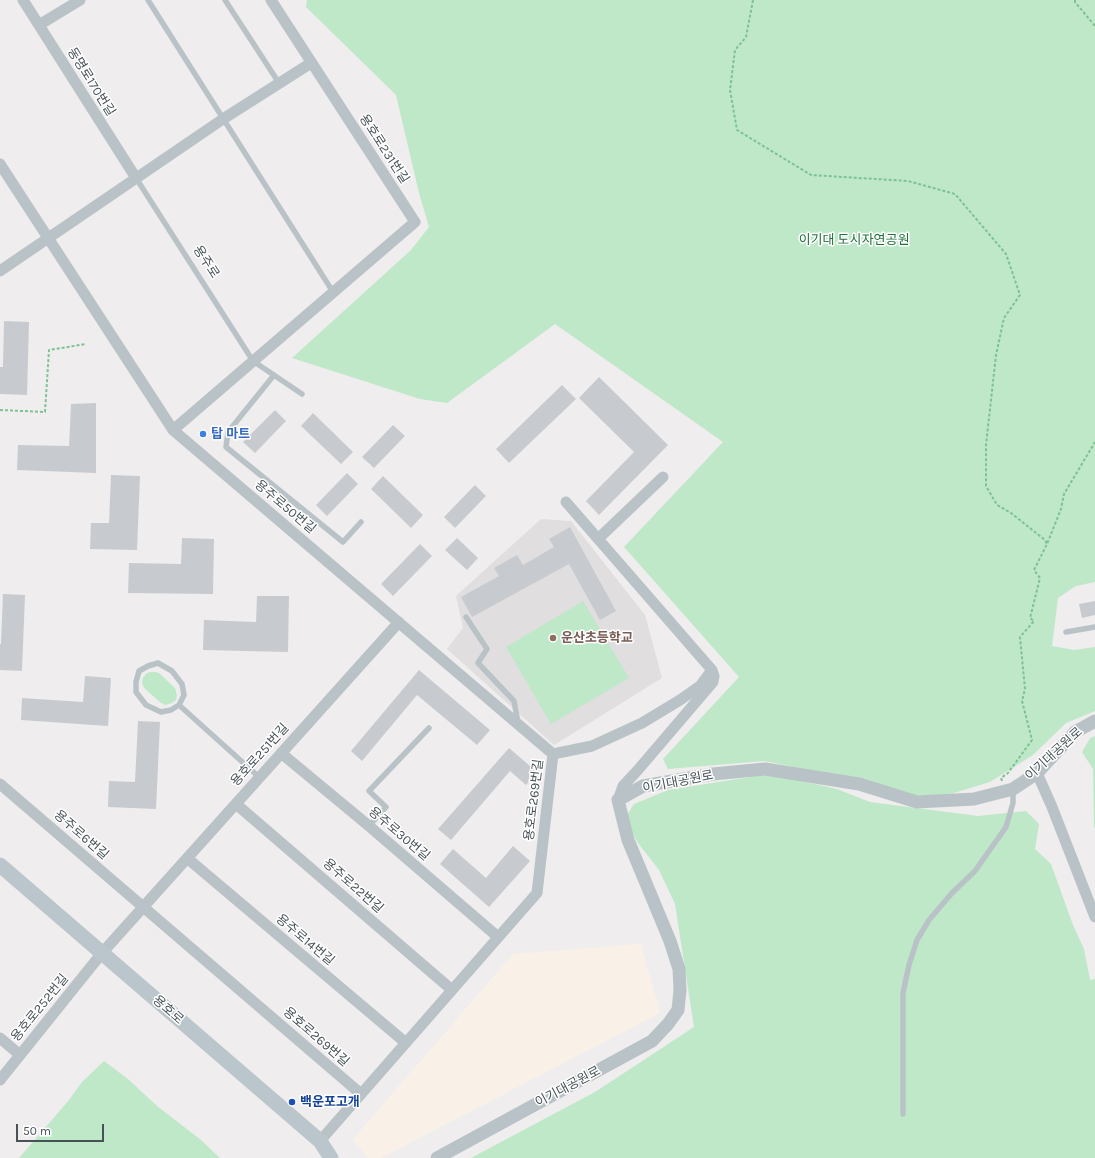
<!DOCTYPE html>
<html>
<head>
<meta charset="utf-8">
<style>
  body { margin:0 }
  #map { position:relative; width:1095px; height:1158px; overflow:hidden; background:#efeded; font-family:Karla,sans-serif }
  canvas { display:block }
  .scale { position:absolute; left:16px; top:1124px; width:88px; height:18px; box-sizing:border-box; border:2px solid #475257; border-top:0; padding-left:5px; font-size:12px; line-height:14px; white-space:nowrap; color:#475257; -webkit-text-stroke:3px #fff; paint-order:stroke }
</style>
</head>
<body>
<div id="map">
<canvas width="1095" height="1158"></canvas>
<div class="scale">50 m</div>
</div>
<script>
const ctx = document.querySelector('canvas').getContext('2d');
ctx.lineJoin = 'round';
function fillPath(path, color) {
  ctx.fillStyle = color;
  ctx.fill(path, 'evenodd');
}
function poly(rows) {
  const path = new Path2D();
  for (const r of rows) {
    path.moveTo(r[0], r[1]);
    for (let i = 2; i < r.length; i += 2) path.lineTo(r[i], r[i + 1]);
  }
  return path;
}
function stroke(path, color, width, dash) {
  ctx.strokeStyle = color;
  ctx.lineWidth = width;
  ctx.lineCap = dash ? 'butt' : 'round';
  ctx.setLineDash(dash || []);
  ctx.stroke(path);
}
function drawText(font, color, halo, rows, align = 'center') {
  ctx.font = font + ' Karla,"Noto Sans KR",sans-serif';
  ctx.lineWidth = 3;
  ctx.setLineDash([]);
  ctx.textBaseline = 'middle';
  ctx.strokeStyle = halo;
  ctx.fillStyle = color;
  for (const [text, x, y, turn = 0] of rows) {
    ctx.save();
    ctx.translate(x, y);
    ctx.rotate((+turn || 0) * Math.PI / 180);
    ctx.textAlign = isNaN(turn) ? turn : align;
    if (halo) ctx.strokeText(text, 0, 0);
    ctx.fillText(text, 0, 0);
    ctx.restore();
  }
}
const commercial = poly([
  [641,944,660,1013,381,1158,368,1158,353,1139,513,954]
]);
const education = poly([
  [541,519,571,521,645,615,662,678,554,745,447,649,463,628,456,596]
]);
const green = poly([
  [307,0,1095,0,1095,582,1076,586,1058,598,1052,646,1074,650,1095,647,1095,711,1066,723,1033,755,990,782,947,795,917,796,828,774,764,761,668,769,663,759,739,677,624,547,723,442,555,324,447,403,420,399,292,358,411,250,429,227,419,193,396,95,306,7],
  [583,601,629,678,551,724,506,647],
  [150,672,155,672,159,673,175,688,177,696,176,700,172,703,165,705,161,703,144,688,142,683,143,678,146,674],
  [1095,736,1095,828,1094,827,1093,769,1082,752,1090,738],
  [769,774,837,789,870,802,978,816,1026,811,1039,824,1035,849,1051,864,1073,925,1084,949,1090,980,1095,979,1095,1158,471,1158,595,1092,694,1027,675,904,659,870,638,843,624,820,634,804,668,790],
  [104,1061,128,1079,157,1106,201,1140,220,1158,19,1158,69,1100,82,1082]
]);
const building = poly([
  [4,321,29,322,27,395,0,394,0,367,3,367],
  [599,377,668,445,599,515,586,501,634,452,579,398],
  [562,385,576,399,509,463,496,449],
  [96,403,96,473,17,470,18,445,69,446,71,404],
  [275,410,286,421,255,453,243,442],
  [313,413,353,452,341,464,301,426],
  [393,425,405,436,374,468,362,457],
  [347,473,358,484,327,516,316,505],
  [111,475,140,476,137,550,90,549,91,523,109,523],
  [383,476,423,515,411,528,371,489],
  [475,485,486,496,455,528,444,517],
  [570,527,616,611,600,620,569,564,472,617,461,597,499,576,494,568,517,555,523,565,554,547,549,539],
  [182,538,214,539,213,594,128,593,129,563,181,564],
  [457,538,478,558,467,570,445,550],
  [420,544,432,556,393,596,381,584],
  [3,594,25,595,22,671,0,670,0,644,1,644],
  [257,596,289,596,288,652,203,650,204,620,256,622],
  [1095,601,1095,615,1082,618,1079,604],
  [419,670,490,730,477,745,417,695,362,761,351,751],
  [85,676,111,678,108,726,21,720,22,698,83,702],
  [138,721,160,722,156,809,108,807,109,781,135,782],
  [509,748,537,772,526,785,510,771,451,840,438,829],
  [513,846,530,861,489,907,440,864,453,849,486,878]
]);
const path = poly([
  [753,0,746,37,735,50,730,90,737,130,811,175,908,181,955,194,1006,254,1020,295,1004,318,996,355,986,445,986,486,997,505,1011,513,1045,540,1047,544],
  [1075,0,1075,2,1095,26],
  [0,410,45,412,49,350,86,344],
  [1002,781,1001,778,1008,773,1032,740,1022,701,1025,689,1020,637,1034,621,1030,618,1040,578,1034,570,1047,544,1061,509,1064,494,1095,442]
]);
const service = poly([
  [148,0,333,292],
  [225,0,279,83],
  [136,178,253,361,302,394],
  [274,375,228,432,226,447,343,542,361,522],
  [466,617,487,649,478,663,514,701,518,723],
  [1066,632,1095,627],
  [158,663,172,671,182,684,184,695,179,705,171,710,161,712,146,705,136,692,136,682,139,671,148,666,158,663],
  [179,705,259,777],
  [369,826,386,807,369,791,429,728],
  [903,1114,903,993,909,965,917,940,929,920,952,893,975,871,1006,827,1013,803,1013,789]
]);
const minor = poly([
  [23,0,136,178],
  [39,25,80,0],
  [0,164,173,430,553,754],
  [0,271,223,119,311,63],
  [173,430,415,222,271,0],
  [599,538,663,477],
  [281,753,369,826,498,937],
  [553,754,592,746,642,723,680,700,700,686,712,670,566,502],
  [1037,773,1052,807,1095,917],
  [0,784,361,1094],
  [618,800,623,786,637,771,713,682,714,676,712,670],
  [236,804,452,990],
  [187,858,406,1043],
  [0,1038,20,1055],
  [0,1080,102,953,399,622],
  [320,1141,537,893,553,754]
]);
const tertiary = poly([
  [437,1158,652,1041,668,1024,678,1010,680,990,679,969,670,941,628,840,618,800,643,786,713,774,765,769,859,784,917,802,974,799,1013,789,1037,773,1075,732,1095,721]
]);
const secondary = poly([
  [0,865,320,1141,331,1158]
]);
const markers = [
  [203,434,4,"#3f7fe0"],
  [553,638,4,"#8d6e63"],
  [292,1102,4,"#1a4fb4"]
];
const streetNames = [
  ["동명로170번길",91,82,58],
  ["용호로231번길",384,149,57],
  ["용주로",206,262,57],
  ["용주로50번길",285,507,40],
  ["이기대공원로",1054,754,-42],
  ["용호로251번길",260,755,-48],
  ["이기대공원로",678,782,-11],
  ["용호로269번길",534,800,-83],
  ["용주로30번길",399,834,40],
  ["용주로6번길",81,835,41],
  ["용주로22번길",353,886,41],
  ["용주로14번길",305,940,40],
  ["용호로252번길",40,1008,-51],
  ["용호로",168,1010,41],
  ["용호로269번길",316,1037,41],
  ["이기대공원로",568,1087,-28]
];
const parkNames = [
  ["이기대 도시자연공원",854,240]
];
const shopNames = [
  ["탑 마트",211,434]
];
const educationNames = [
  ["운산초등학교",561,638]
];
const transitNames = [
  ["백운포고개",300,1102]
];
fillPath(commercial, '#f9f1e7');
fillPath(education, '#e0dede');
fillPath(green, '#bfe8c8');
fillPath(building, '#c7cbcf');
stroke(path, '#7cc294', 2, [3, 2]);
stroke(service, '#b9c3c7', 5.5);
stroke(minor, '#b9c3c7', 11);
stroke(tertiary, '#b9c3c7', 13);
stroke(secondary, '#bac6cc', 15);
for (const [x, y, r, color] of markers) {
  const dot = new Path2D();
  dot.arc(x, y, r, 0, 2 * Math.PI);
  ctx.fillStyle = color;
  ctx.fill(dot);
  stroke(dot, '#fff', 1.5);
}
drawText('13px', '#475257', '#fff', streetNames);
drawText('13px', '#216f3c', '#fff', parkNames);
drawText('bold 13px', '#366cbe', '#fff', shopNames, 'left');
drawText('bold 13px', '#785e54', '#fff', educationNames, 'left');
drawText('bold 13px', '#164399', '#fff', transitNames, 'left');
</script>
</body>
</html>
